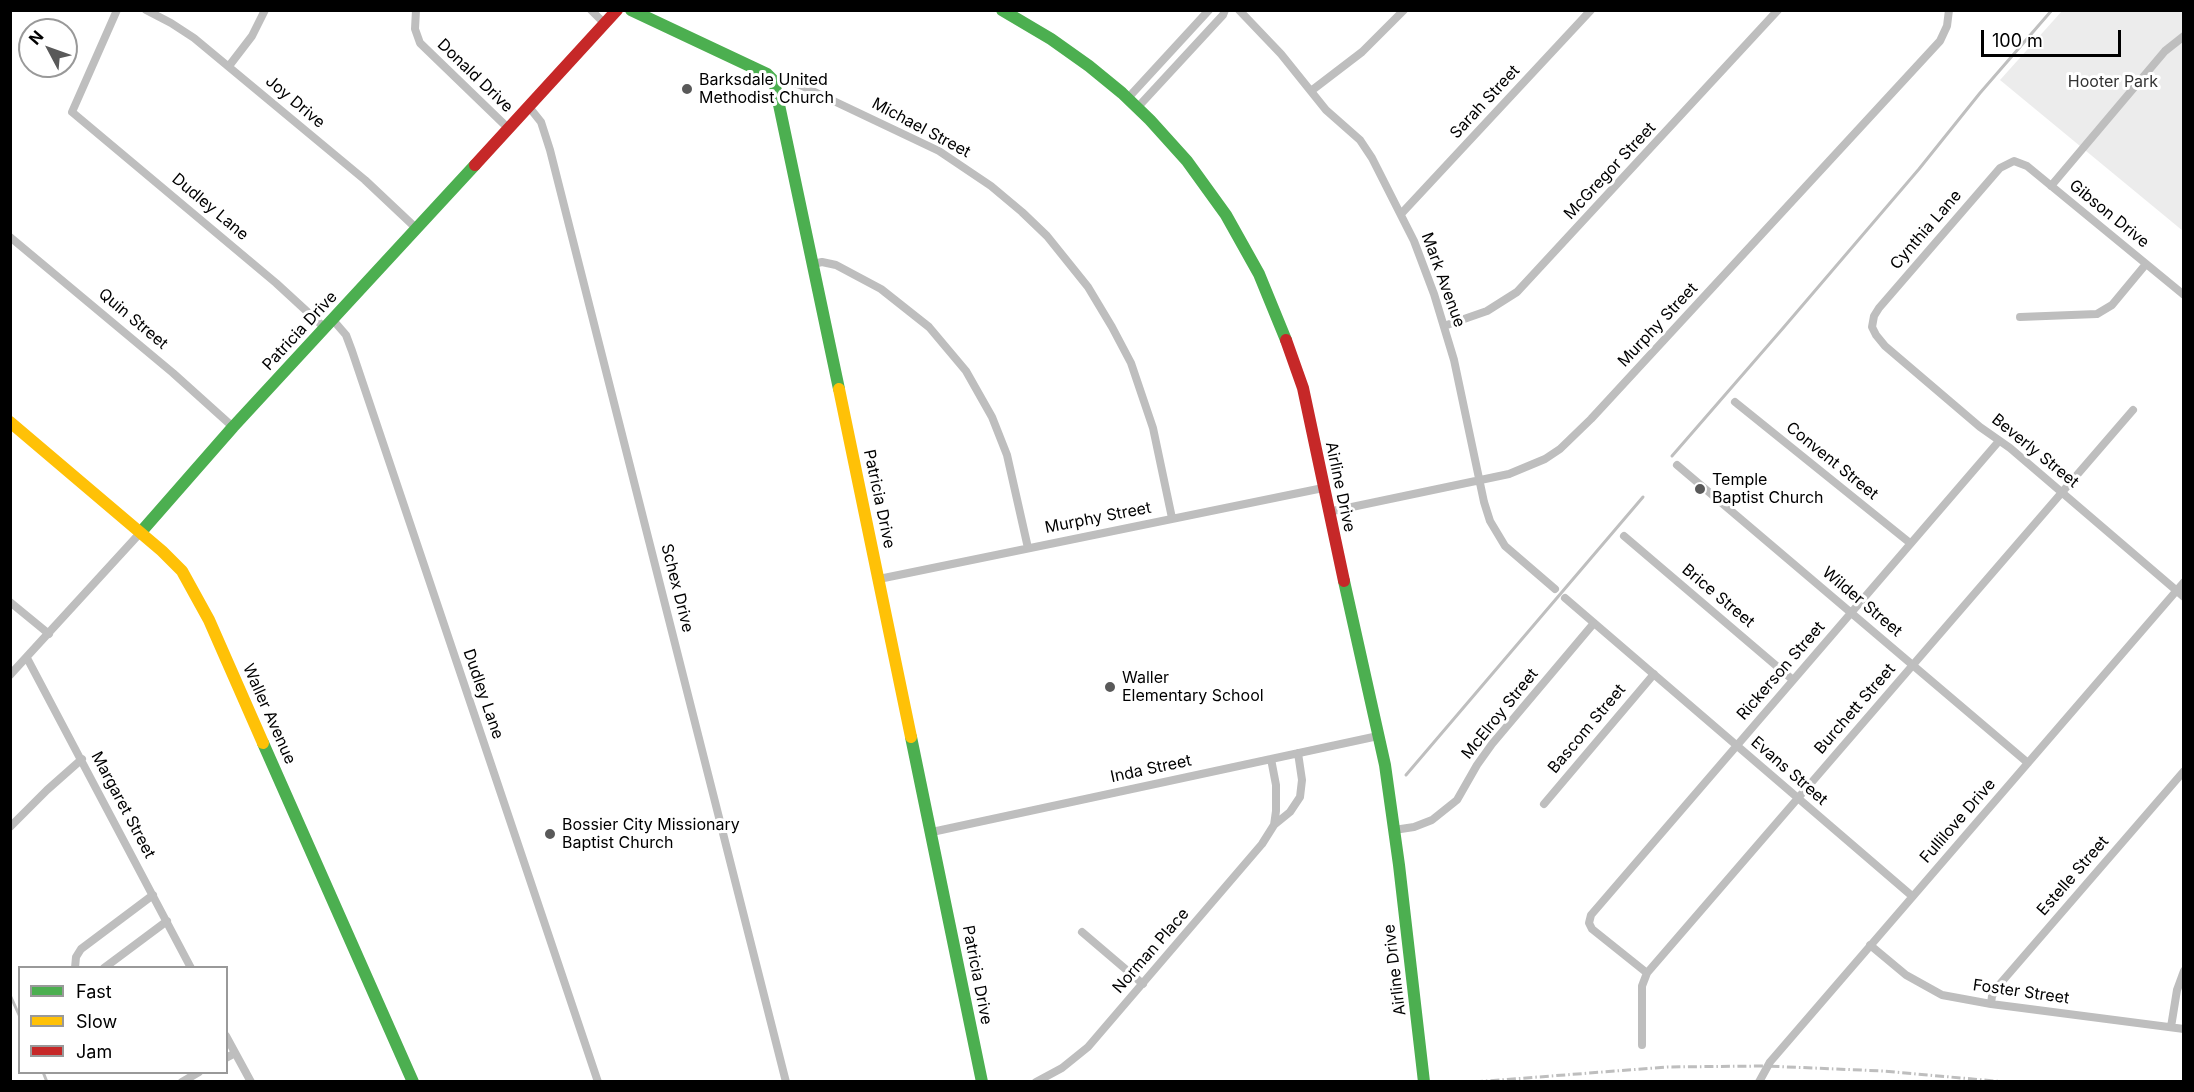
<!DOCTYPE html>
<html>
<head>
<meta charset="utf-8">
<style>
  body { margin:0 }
  #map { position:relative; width:2194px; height:1092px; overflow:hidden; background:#fff; font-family:Inter,sans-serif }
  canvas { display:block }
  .frame { position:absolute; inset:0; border:12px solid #000; pointer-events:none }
  .legend { position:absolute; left:18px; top:966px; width:210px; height:108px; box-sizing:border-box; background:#fff; border:2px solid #999; margin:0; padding:8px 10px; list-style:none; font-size:18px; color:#000 }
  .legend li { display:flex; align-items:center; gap:12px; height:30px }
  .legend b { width:30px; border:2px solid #999 }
  .north { position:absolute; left:18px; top:18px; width:60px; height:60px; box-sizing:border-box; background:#fff; border:2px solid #999; border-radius:50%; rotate:311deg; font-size:16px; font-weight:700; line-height:24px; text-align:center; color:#000 }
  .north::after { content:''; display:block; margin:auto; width:21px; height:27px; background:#595959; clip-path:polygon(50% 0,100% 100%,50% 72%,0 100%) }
  .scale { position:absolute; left:1981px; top:30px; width:140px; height:27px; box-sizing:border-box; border:3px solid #000; border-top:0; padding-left:8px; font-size:18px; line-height:21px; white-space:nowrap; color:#000; -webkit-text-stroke:4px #fff; paint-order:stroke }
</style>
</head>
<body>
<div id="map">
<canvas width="2194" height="1092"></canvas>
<div class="frame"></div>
<ul class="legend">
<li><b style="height:8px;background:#4caf50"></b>Fast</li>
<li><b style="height:8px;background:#ffc107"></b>Slow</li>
<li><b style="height:8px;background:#c62828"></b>Jam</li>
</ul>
<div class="north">N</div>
<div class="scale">100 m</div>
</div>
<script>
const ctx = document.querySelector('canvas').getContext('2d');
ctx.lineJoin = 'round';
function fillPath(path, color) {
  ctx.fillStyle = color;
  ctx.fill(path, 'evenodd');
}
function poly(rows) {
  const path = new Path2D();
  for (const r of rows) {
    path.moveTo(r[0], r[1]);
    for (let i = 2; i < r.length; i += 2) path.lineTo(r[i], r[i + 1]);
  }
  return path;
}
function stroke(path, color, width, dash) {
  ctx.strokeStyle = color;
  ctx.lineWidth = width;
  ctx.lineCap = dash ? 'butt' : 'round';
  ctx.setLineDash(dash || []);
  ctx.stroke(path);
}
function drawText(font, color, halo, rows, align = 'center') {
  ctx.font = font + ' Inter,sans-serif';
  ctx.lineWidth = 6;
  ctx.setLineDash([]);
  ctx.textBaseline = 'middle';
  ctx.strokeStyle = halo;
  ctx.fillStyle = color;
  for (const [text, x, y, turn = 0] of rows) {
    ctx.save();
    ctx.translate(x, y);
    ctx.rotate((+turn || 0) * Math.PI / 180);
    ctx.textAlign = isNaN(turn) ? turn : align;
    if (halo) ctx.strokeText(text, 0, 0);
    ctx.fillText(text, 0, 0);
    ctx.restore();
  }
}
const green = poly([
  [2062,11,2183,11,2183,231,2000,80]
]);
const stream = poly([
  [1672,456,1784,327,1919,169,1980,93,2052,10],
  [1406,775,1643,497],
  [10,995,20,1017],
  [43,1072,47,1082]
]);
const street = poly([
  [117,10,72,112,276,283,325,328],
  [146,10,171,23,194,38,365,180,417,229],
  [416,10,415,29,420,43,509,129],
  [591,10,605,24],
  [1239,10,1281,54,1326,110,1360,140,1372,158,1414,241,1434,294,1454,360,1484,502,1490,521,1505,546,1555,589],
  [229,66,252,36,265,10],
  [774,81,785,81,800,85,939,151,991,186,1022,212,1047,236,1088,287,1112,327,1131,363,1153,428,1172,518],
  [1311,91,1362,52,1404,10],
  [1128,98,1209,10],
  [529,107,541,122,550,150,786,1082],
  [1137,108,1223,15,1225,10],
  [2051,186,2165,51,2184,36],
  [1401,214,1591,10],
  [10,237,173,373,233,427],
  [813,264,822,262,836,265,881,289,929,327,966,371,992,417,1007,455,1028,548],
  [2184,295,2027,166,2014,161,2000,168,1879,308,1874,316,1872,327,1876,335,1885,346,1980,427,2010,448,2184,597],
  [2020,317,2097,314,2112,305,2146,264],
  [333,320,346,335,352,351,598,1082],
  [1444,326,1487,311,1517,292,1778,10],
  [1735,402,1910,543],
  [1677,465,2028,763],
  [1328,512,1509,474,1545,459,1560,449,1591,419,1940,41,1947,26,1949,10],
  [1624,536,1793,680],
  [879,579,1323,488],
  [1565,598,1912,896],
  [10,602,49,634],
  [27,658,191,968],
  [10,675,141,532],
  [1544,804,1654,674],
  [1274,825,1290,812,1300,797,1302,780,1298,753],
  [10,827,47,790,82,759],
  [1394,830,1414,827,1432,820,1457,800,1477,765,1492,744,1594,623],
  [932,832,1378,736],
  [1082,932,1143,984],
  [1870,945,1906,975,1942,995,1991,1004,2184,1029],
  [75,968,76,957,81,949,153,895],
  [104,968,167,921],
  [1647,973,1592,929,1589,923,1591,915,1999,441],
  [1991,1004,1992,996,1999,985,2184,771],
  [2171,1027,2177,990,2184,971],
  [226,1036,251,1082],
  [1642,1045,1642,986,1647,973,2133,410],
  [226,1058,235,1053],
  [182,1082,199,1072],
  [1036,1082,1062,1068,1088,1047,1262,844,1274,825,1276,811,1276,785,1271,759],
  [1759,1082,1770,1062,2184,582]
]);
const fast = poly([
  [631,10,767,74,774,81,839,389],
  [1002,10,1051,39,1089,66,1122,93,1150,120,1187,161,1226,215,1259,274,1286,340],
  [141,532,233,427,475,165],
  [1344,581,1385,765,1399,865,1424,1082],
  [911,737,982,1082],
  [263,743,413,1082]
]);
const slow = poly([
  [839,389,911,737],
  [10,422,162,551,182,571,209,620,263,743]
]);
const jam = poly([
  [475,165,617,10],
  [1286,340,1303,388,1344,581]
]);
const rail = poly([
  [1474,1082,1667,1067,1766,1066,1883,1071,2006,1082]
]);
const markers = [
  [687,89,6,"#595959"],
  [1700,489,6,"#595959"],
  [1110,687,6,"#595959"],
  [550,834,6,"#595959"]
];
const streetNames = [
  ["Donald Drive",475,76,44],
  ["Joy Drive",295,102,40],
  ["Sarah Street",1485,102,-47],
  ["Michael Street",921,128,28],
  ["McGregor Street",1610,171,-47],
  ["Dudley Lane",210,207,40],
  ["Gibson Drive",2109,214,39],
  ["Cynthia Lane",1926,230,-49],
  ["Mark Avenue",1443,280,70],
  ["Quin Street",133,319,40],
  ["Murphy Street",1658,325,-47],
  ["Patricia Drive",300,331,-47],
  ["Beverly Street",2035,451,39],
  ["Convent Street",1832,461,39],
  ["Airline Drive",1340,487,78],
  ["Patricia Drive",879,499,78],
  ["Murphy Street",1098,518,-11],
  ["Schex Drive",677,588,76],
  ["Brice Street",1718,596,40],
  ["Wilder Street",1862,602,40],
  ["Rickerson Street",1781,671,-49],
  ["Dudley Lane",483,694,71],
  ["Burchett Street",1855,709,-49],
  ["Waller Avenue",269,714,66],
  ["McElroy Street",1500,714,-51],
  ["Bascom Street",1587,729,-50],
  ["Inda Street",1151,769,-12],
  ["Evans Street",1789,771,41],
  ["Margaret Street",123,805,62],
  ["Fullilove Drive",1958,821,-49],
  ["Estelle Street",2073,876,-49],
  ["Norman Place",1151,951,-49],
  ["Airline Drive",1395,970,-97],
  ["Patricia Drive",977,975,79],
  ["Foster Street",2021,992,8]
];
const poiNames = [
  ["Barksdale United",699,80],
  ["Methodist Church",699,98],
  ["Temple",1712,480],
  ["Baptist Church",1712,498],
  ["Waller",1122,678],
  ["Elementary School",1122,696],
  ["Bossier City Missionary",562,825],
  ["Baptist Church",562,843]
];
const parkNames = [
  ["Hooter Park",2113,82]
];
fillPath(green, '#ececec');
stroke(stream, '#bfbfbf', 3);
stroke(street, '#bebebe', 8);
stroke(fast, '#4caf50', 12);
stroke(slow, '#ffc107', 12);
stroke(jam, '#c62828', 12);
stroke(rail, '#bebebe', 3, [9, 3, 1.5, 3]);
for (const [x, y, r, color] of markers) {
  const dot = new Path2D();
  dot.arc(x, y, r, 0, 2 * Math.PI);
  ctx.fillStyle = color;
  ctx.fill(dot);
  stroke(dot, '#fff', 2);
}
drawText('16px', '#000', '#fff', streetNames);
drawText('16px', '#000', '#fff', poiNames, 'left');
drawText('16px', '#333', '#fff', parkNames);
</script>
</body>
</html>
